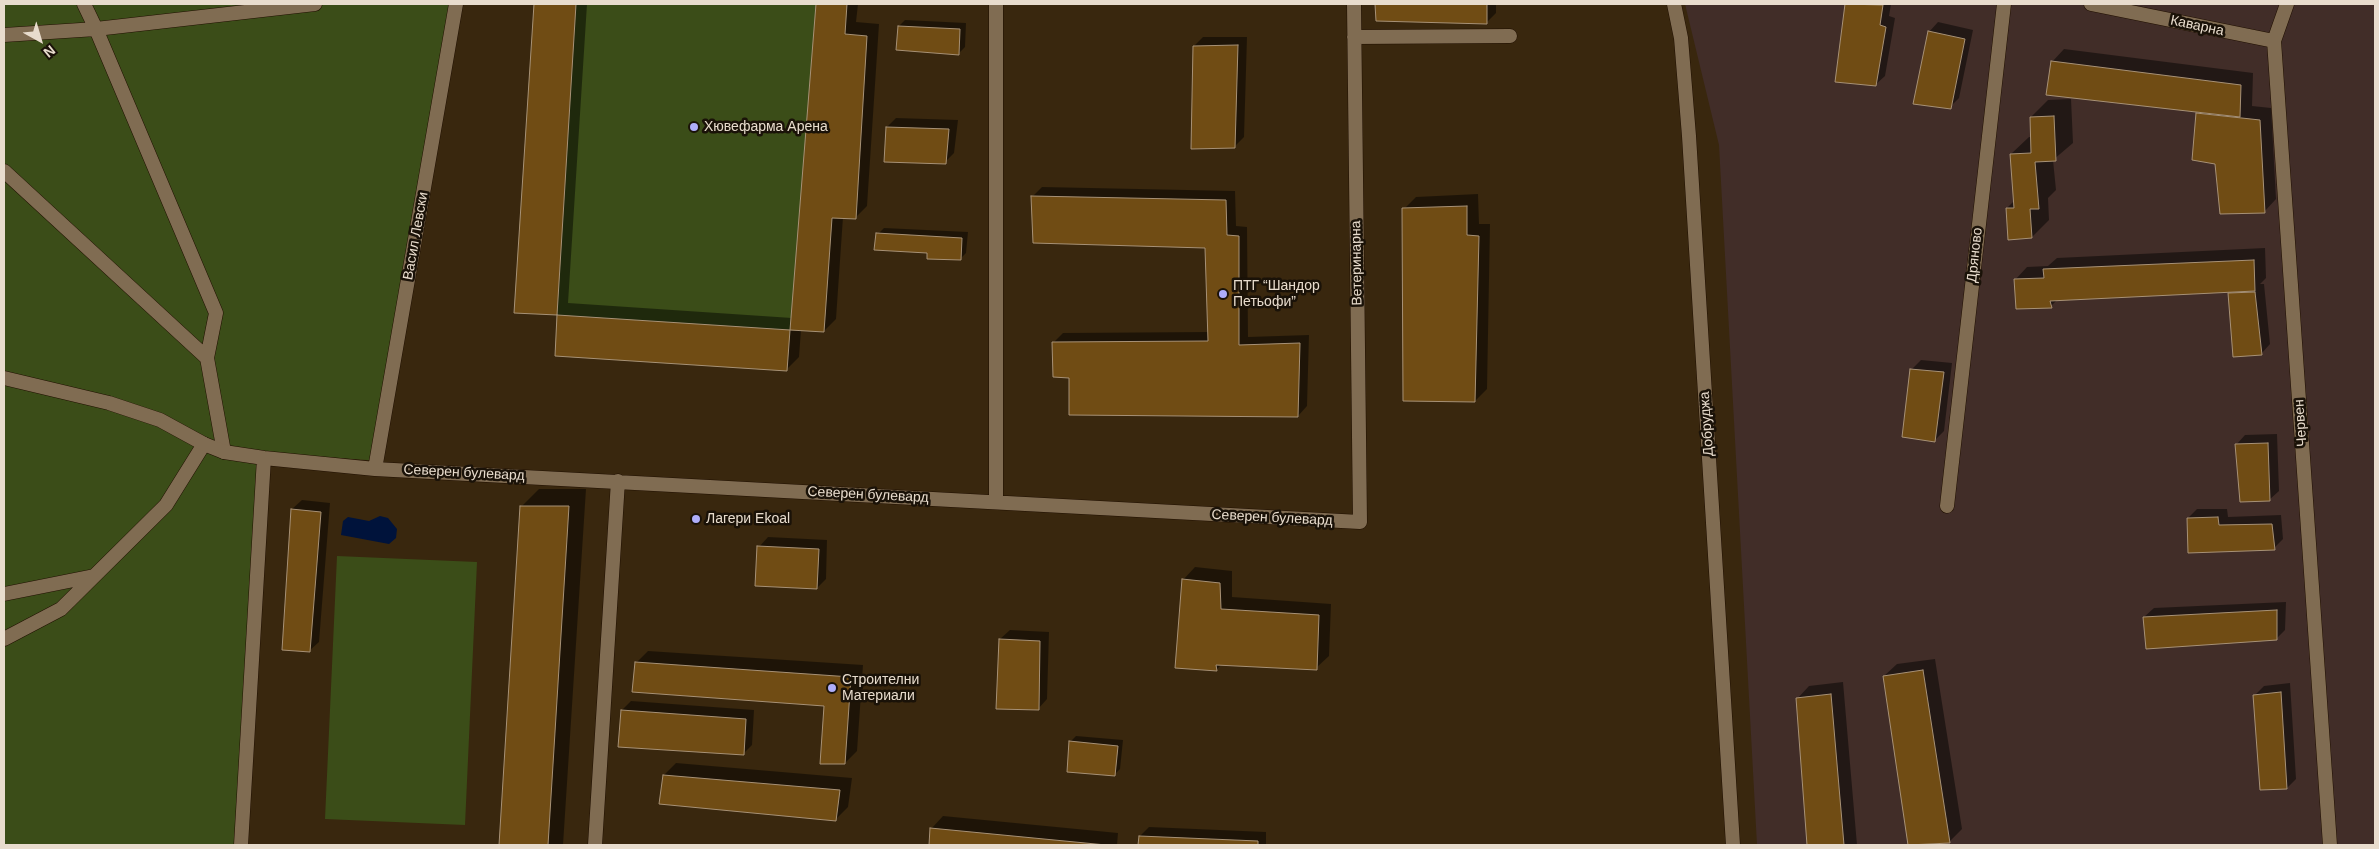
<!DOCTYPE html>
<html>
<head>
<meta charset="utf-8">
<style>
  body { margin:0 }
  #map { position:relative; width:2379px; height:849px; overflow:hidden; background:#39270e; font-family:Helvetica,sans-serif }
  canvas { display:block }
  .frame { position:absolute; inset:0; border:5px solid #e8dccd; pointer-events:none }
  .north { position:absolute; left:15px; top:15px; width:50px; height:50px; -webkit-text-stroke:4px #1a1208; paint-order:stroke; rotate:141deg; font-size:14px; font-weight:700; line-height:20px; text-align:center; color:#e8dccd }
  .north::after { content:''; display:block; margin:auto; width:18px; height:22px; background:#e8dccd; clip-path:polygon(50% 0,100% 100%,50% 72%,0 100%) }
</style>
</head>
<body>
<div id="map">
<canvas width="2379" height="849"></canvas>
<div class="frame"></div>
<div class="north">N</div>
</div>
<script>
const ctx = document.querySelector('canvas').getContext('2d');
ctx.lineJoin = 'round';
function fillPath(path, color) {
  ctx.fillStyle = color;
  ctx.fill(path, 'evenodd');
}
function poly(rows) {
  const path = new Path2D();
  for (const r of rows) {
    path.moveTo(r[0], r[1]);
    for (let i = 2; i < r.length; i += 2) path.lineTo(r[i], r[i + 1]);
  }
  return path;
}
function stroke(path, color, width, dash) {
  ctx.strokeStyle = color;
  ctx.lineWidth = width;
  ctx.lineCap = dash ? 'butt' : 'round';
  ctx.setLineDash(dash || []);
  ctx.stroke(path);
}
function drawText(font, color, halo, rows, align = 'center') {
  ctx.font = font + ' Helvetica,sans-serif';
  ctx.lineWidth = 5;
  ctx.setLineDash([]);
  ctx.textBaseline = 'middle';
  ctx.strokeStyle = halo;
  ctx.fillStyle = color;
  for (const [text, x, y, turn = 0] of rows) {
    ctx.save();
    ctx.translate(x, y);
    ctx.rotate((+turn || 0) * Math.PI / 180);
    ctx.textAlign = isNaN(turn) ? turn : align;
    if (halo) ctx.strokeText(text, 0, 0);
    ctx.fillText(text, 0, 0);
    ctx.restore();
  }
}
const industrial = poly([
  [1685,4,2375,4,2375,845,1757,845,1719,145]
]);
const green = poly([
  [4,4,452,4,380,461,258,452,234,845,4,845],
  [534,4,847,4,845,34,867,36,856,219,832,218,824,332,790,330,787,371,555,356,557,315,514,313],
  [337,556,477,562,465,825,325,819]
]);
const water = poly([
  [380,516,388,518,397,529,396,538,389,544,341,535,343,521,348,517,369,521]
]);
const shadow = poly([
  [535,4,587,4,568,303,792,318,817,4,858,4,856,22,879,24,867,206,855,218,843,217,836,319,824,331,801,330,799,357,787,369,556,355,558,314,516,311],
  [1377,4,1496,4,1496,13,1487,22,1377,20],
  [1847,4,1891,4,1889,16,1895,18,1885,76,1875,85,1836,81],
  [905,20,966,23,965,47,959,53,899,26],
  [1938,22,1973,30,1959,98,1950,107,1929,32],
  [1203,37,1247,37,1244,137,1235,146,1194,46],
  [2064,49,2253,73,2252,106,2271,108,2276,199,2264,212,2216,163,2193,159,2198,111,2052,62],
  [2071,99,2073,143,2053,160,2056,190,2048,198,2049,220,2032,237,2007,208,2015,200,2011,154,2029,137,2032,137,2031,117,2048,100],
  [896,118,958,120,954,153,945,162,887,127],
  [1042,187,1235,191,1236,226,1247,227,1248,337,1309,335,1307,406,1298,416,1070,376,1054,342,1063,333,1209,332,1206,247,1033,196],
  [1478,194,1479,224,1490,224,1487,389,1475,401,1404,209,1416,197],
  [884,228,968,232,966,253,960,259,929,252,878,234],
  [2265,248,2266,278,2260,284,2264,284,2270,344,2261,354,2230,294,2232,291,2058,299,2051,306,2015,280,2027,267,2048,266,2057,258],
  [1921,360,1952,363,1944,431,1935,440,1911,370],
  [2277,434,2279,491,2269,500,2236,445,2245,435],
  [539,489,586,489,563,845,500,845,521,507],
  [302,500,330,503,319,642,309,651,292,509],
  [2197,509,2227,509,2228,517,2281,515,2283,539,2274,548,2188,518],
  [768,537,827,540,826,579,817,588,759,547],
  [1195,567,1232,571,1232,597,1331,604,1329,656,1316,668,1222,664,1216,670,1183,580],
  [2286,602,2285,630,2276,639,2144,617,2154,608],
  [1010,630,1049,632,1047,699,1038,709,1000,639],
  [648,651,863,665,857,751,845,763,825,705,636,663],
  [1935,659,1962,829,1949,842,1930,845,1909,845,1884,676,1897,664],
  [1843,682,1857,845,1808,845,1797,699,1809,686],
  [2290,683,2296,779,2287,788,2261,789,2254,696,2264,686],
  [631,701,754,710,752,745,743,754,622,710],
  [1076,736,1123,740,1120,769,1114,775,1070,742],
  [676,763,852,778,848,807,835,820,664,775],
  [943,816,1118,833,1117,845,930,845,931,829],
  [1149,827,1266,832,1266,845,1140,845,1140,836]
]);
const building = poly([
  [534,4,576,4,557,315,514,313,534,4],
  [816,4,847,4,845,34,867,36,856,219,832,218,824,332,790,330,816,4],
  [1375,4,1487,4,1487,24,1376,21,1375,4],
  [1845,4,1883,5,1880,25,1886,27,1876,86,1835,82,1845,4],
  [898,26,960,29,959,55,896,50,898,26],
  [1928,31,1965,39,1951,109,1913,104,1928,31],
  [1238,45,1235,148,1191,149,1193,46,1238,45],
  [2051,61,2241,85,2240,117,2046,95,2051,61],
  [2196,113,2260,120,2265,213,2220,214,2215,164,2192,160,2196,113],
  [2054,116,2056,161,2035,162,2039,209,2030,209,2032,238,2008,240,2006,208,2014,208,2010,154,2031,153,2030,117,2054,116],
  [886,127,949,129,946,164,884,162,886,127],
  [1031,196,1226,200,1227,235,1239,236,1239,345,1300,343,1298,417,1069,415,1069,378,1053,377,1052,342,1208,341,1205,248,1033,243,1031,196],
  [1467,206,1467,235,1479,236,1475,402,1403,401,1402,208,1467,206],
  [876,233,962,238,961,260,927,259,927,253,874,250,876,233],
  [2254,260,2255,291,2050,301,2052,308,2016,309,2014,279,2044,278,2043,269,2254,260],
  [2255,292,2262,355,2233,357,2228,293,2255,292],
  [557,315,790,330,787,371,555,356,557,315],
  [1910,369,1944,372,1935,442,1902,437,1910,369],
  [2268,443,2270,501,2240,502,2235,444,2268,443],
  [520,506,569,506,548,845,499,845,520,506],
  [291,509,321,512,310,652,282,650,291,509],
  [2218,517,2219,525,2272,524,2275,550,2188,553,2187,518,2218,517],
  [757,546,819,549,817,589,755,586,757,546],
  [1182,579,1220,583,1221,609,1319,615,1317,670,1216,665,1217,671,1175,668,1182,579],
  [2277,610,2277,640,2146,649,2143,617,2277,610],
  [999,639,1040,641,1039,710,996,709,999,639],
  [635,662,851,677,845,764,820,764,824,706,632,692,635,662],
  [1923,670,1950,843,1908,845,1883,676,1923,670],
  [2281,692,2287,789,2260,790,2253,695,2281,692],
  [1831,694,1844,845,1807,845,1796,698,1831,694],
  [621,710,746,719,744,755,618,747,621,710],
  [1069,741,1118,746,1115,776,1067,772,1069,741],
  [663,775,840,790,836,821,659,804,663,775],
  [930,828,1106,845,929,845,930,828],
  [1139,836,1258,841,1258,845,1138,845,1139,836]
]);
const pedestrian = poly([
  [84,4,96,29,216,313,207,358],
  [4,35,96,29,315,4],
  [4,171,207,358,224,452],
  [4,594,94,576],
  [4,639,61,609,166,505,204,444]
]);
const minor = poly([
  [996,4,996,502],
  [1674,4,1681,38,1689,136,1733,845],
  [2091,4,2274,41],
  [2287,4,2274,41,2330,845],
  [1354,37,1510,36],
  [4,378,109,403,160,420,204,444,224,452,264,458,375,469,1360,522,1354,4],
  [375,469,456,4],
  [1947,506,2004,4],
  [241,845,264,458],
  [595,845,618,481]
]);
const markers = [
  [694,127,5,"#afaefa"],
  [1223,294,5,"#afaefa"],
  [696,519,5,"#afaefa"],
  [832,688,5,"#afaefa"]
];
const streetNames = [
  ["Каварна",2197,26,12],
  ["Васил Левски",416,236,-80],
  ["Дряново",1975,255,-84],
  ["Ветеринарна",1357,263,-91],
  ["Червен",2301,423,-94],
  ["Добруджа",1707,424,-94],
  ["Северен булевард",464,473,3],
  ["Северен булевард",868,495,3],
  ["Северен булевард",1272,518,3]
];
const poiNames = [
  ["Хювефарма Арена",704,127],
  ["ПТГ “Шандор",1233,286],
  ["Петьофи”",1233,302],
  ["Лагери Ekoal",706,519],
  ["Строителни",842,680],
  ["Материали",842,696]
];
fillPath(industrial, '#412d28');
fillPath(green, '#3b4d18');
fillPath(water, '#00133b');
fillPath(shadow, '#0007');
fillPath(building, '#704c14');
stroke(building, '#a79176', 1);
stroke(pedestrian, '#201000', 15);
stroke(minor, '#201000', 15);
stroke(pedestrian, '#806c52', 14);
stroke(minor, '#806c52', 14);
for (const [x, y, r, color] of markers) {
  const dot = new Path2D();
  dot.arc(x, y, r, 0, 2 * Math.PI);
  ctx.fillStyle = color;
  ctx.fill(dot);
  stroke(dot, '#1a1208', 2);
}
drawText('14px', '#e8dccd', '#1a1208', streetNames);
drawText('14px', '#e8dccd', '#1a1208', poiNames, 'left');
</script>
</body>
</html>
